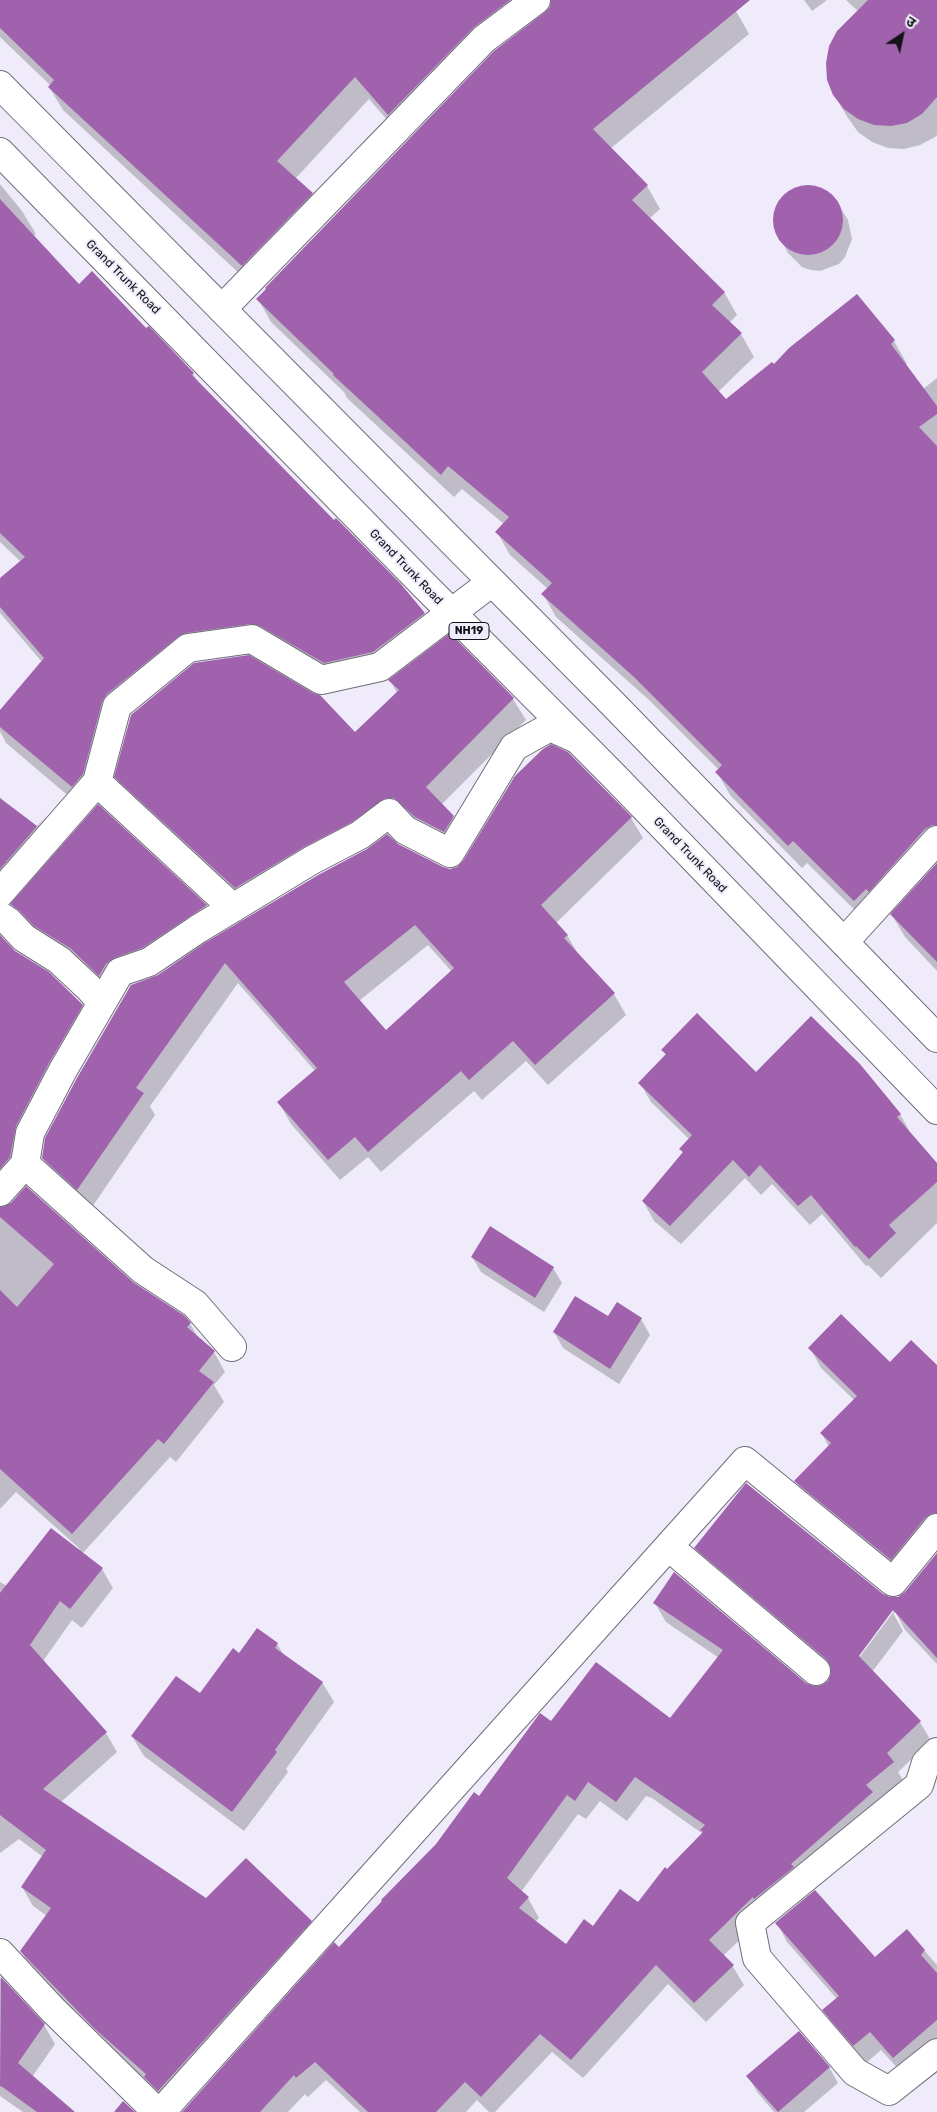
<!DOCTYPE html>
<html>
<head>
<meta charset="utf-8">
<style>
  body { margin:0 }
  #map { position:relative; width:937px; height:2112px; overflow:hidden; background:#efebfa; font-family:Rubik,"Noto Sans Devanagari",sans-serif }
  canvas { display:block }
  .north { position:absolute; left:877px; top:10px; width:50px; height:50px; -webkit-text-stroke:4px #efebfa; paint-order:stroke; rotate:34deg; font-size:14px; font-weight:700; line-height:20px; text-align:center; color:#131216 }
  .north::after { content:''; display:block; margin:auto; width:18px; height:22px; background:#131216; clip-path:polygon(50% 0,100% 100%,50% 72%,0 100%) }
</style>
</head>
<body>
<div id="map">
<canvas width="937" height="2112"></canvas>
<div class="north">उ</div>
</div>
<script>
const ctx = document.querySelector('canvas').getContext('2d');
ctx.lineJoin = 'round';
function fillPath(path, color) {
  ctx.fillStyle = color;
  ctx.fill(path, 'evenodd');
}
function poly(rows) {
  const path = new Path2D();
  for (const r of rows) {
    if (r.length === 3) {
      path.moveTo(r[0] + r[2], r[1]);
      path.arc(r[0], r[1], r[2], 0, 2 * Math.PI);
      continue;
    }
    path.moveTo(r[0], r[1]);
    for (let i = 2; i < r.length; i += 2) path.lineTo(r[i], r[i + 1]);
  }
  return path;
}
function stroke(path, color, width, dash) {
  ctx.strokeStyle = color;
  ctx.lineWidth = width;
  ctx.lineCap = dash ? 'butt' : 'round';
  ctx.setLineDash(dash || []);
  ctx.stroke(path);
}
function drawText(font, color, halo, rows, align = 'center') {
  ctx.font = font + ' Rubik,sans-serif';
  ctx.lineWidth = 4;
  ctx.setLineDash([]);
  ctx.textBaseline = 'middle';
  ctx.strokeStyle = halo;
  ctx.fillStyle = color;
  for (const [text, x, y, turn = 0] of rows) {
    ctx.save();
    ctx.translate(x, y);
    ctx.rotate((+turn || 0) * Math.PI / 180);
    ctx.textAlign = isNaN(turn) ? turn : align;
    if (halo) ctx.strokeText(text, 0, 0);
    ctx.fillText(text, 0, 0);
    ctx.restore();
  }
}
const shadow = poly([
  [0,0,726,0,736,11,749,34,610,149,647,186,660,209,650,218,724,292,737,315,729,323,741,334,754,357,718,392,726,401,774,366,894,341,907,364,905,365,923,389,937,378,937,854,868,923,807,863,802,868,730,795,717,772,719,770,649,700,556,617,543,594,548,589,510,555,497,532,504,524,462,489,454,497,347,398,344,392,271,322,258,299,551,7,540,10,487,49,402,137,369,99,295,179,312,194,325,217,255,288,63,110,49,87,51,86,0,37],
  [804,0,827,0,812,11],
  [846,0,937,0,937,135,935,137,920,145,904,149,888,148,872,142,858,132,848,118,834,95,858,11],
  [0,184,22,211,36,234,33,236,79,286,146,330,193,374,200,385,334,521,399,584,424,614,437,637,338,686,274,649,199,655,120,718,85,810,6,743,0,731,0,712,42,662,0,613,0,580,21,562,0,542],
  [805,186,824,190,838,204,848,220,852,239,845,257,839,264,820,271,811,270,802,267,788,253,775,228,774,218,781,200,796,189],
  [450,635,513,699,526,720,441,805,453,817,465,839,457,853,408,820,248,909,128,799,116,777,354,733,397,693,390,680],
  [0,800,37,827,46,818,56,836,0,901],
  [98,806,206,906,219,928,127,980,113,998,25,927,12,904],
  [631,818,643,838,556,923,567,935,578,954,614,994,626,1015,548,1085,526,1061,482,1100,474,1091,381,1172,368,1157,340,1180,291,1124,279,1103,315,1071,238,983,150,1106,155,1115,90,1210,55,1179,43,1158,158,976,397,845,442,868,450,870],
  [428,945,452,972,386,1031,359,1001],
  [937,865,937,971,905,937,892,915],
  [0,938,15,952,82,1006,93,1025,0,1200],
  [663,1050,900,1114,911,1134,937,1164,937,1223,881,1278,868,1265,866,1266,822,1214,810,1225,772,1184,761,1195,745,1178,681,1244,654,1221,643,1201,683,1154,681,1149,690,1140,651,1102,640,1083,666,1056],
  [0,1208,132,1283,190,1324,198,1337,214,1352,225,1372,214,1385,224,1402,176,1462,170,1457,82,1554,102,1569,113,1588,82,1628,72,1620,43,1661,106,1733,117,1752,61,1802,206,1900,311,1921,322,1941,157,2097,150,2086,108,2049,32,1971,21,1951,47,1916,33,1906,22,1887,43,1857,19,1839,0,1853,0,1582,7,1586,80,1549,16,1492,0,1509],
  [472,1257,553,1268,562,1283,544,1312,481,1272],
  [617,1303,641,1319,650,1335,619,1384,563,1348,554,1332,608,1318],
  [810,1348,890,1364,937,1367,937,1537,902,1579,807,1500,796,1481,829,1447,822,1434,854,1400,821,1368],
  [696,1548,890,1599,898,1598,906,1593,937,1555,937,1664,905,1630,896,1613,893,1613,903,1631,872,1672,920,1722,931,1741,898,1772,904,1782,723,1956,732,1965,744,1985,706,2022,668,1984,583,2078,552,2052,495,2112,489,2112,477,2100,466,2112,360,2112,326,2080,308,2097,305,2094,288,2112,184,2112,551,1723,671,1720,719,1658,666,1622,655,1603,805,1684,814,1688,822,1687,829,1682,833,1673,707,1567],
  [891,1611,894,1611,856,1662,854,1660],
  [646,1796,652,1798,703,1834,667,1870,638,1904,593,1928,567,1945,535,1922,539,1918,528,1898,521,1892,578,1814,586,1819,600,1801,627,1821],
  [257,1630,277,1644,284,1655,322,1682,334,1702,286,1769,288,1772,244,1831,144,1756,132,1736,200,1695,240,1655],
  [777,1923,875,1959,907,1931,937,1965,937,2048,905,2076,881,2050,865,2064,835,2029,824,2010,837,1999,787,1942],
  [0,1978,44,2025,55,2044,32,2077,73,2112,23,2112,0,2096],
  [829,2067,838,2083,804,2112,774,2112,757,2092,748,2076]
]);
const building = poly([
  [0,0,510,0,473,28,388,115,355,77,277,161,313,193,242,266,48,87,54,80,0,28],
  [551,0,750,0,593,129,648,185,632,200,725,292,712,305,742,333,702,372,726,399,772,362,774,364,789,348,857,294,895,340,891,344,937,406,937,414,919,427,937,446,937,825,932,825,925,829,869,892,866,889,854,901,793,841,788,846,715,772,722,765,634,677,541,594,552,583,495,532,509,517,448,466,441,475,333,375,334,374,256,299,266,289,265,288,494,51,545,12,550,7],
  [868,0,937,0,937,97,922,114,907,123,891,126,874,125,858,119,844,109,833,95,827,80,826,63,829,46,837,31],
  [808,220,35],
  [0,199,79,284,92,271,146,328,149,326,194,373,192,375,334,520,336,518,400,583,425,613,373,652,324,663,260,626,250,624,186,633,179,636,107,694,102,702,83,774,72,787,0,727,0,710,44,658,0,607,0,578,25,557,0,533],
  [450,633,514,698,426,787,454,816,444,832,415,817,394,798,386,798,352,822,304,847,235,888,114,777,131,715,194,663,249,655,313,693,320,695,355,732,399,690,388,680],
  [551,744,568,752,632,817,541,905,568,935,564,938,615,993,535,1065,513,1041,469,1080,461,1071,368,1152,355,1137,328,1160,277,1102,317,1068,225,963,136,1088,144,1093,77,1190,42,1158,45,1138,77,1078,131,985,158,975,206,942,320,874,367,849,387,834,398,844,443,867,450,869,457,867,463,861,515,776,543,749],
  [415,925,454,968,386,1030,344,982],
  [0,798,37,826,46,816,0,869],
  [98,804,207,905,142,948,114,958,106,964,99,976,70,948,34,926,20,911,10,904],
  [937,863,937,962,890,914],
  [0,935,15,951,49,972,83,1005,49,1063,16,1126,10,1157,0,1169],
  [697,1013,756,1072,811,1016,860,1064,901,1114,897,1117,937,1163,937,1182,889,1225,896,1233,869,1259,856,1246,855,1247,811,1195,798,1206,760,1165,749,1177,733,1160,670,1226,642,1201,683,1152,679,1149,692,1135,638,1083,666,1054,661,1050],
  [26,1186,133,1282,185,1316,191,1323,187,1327,215,1351,199,1371,214,1382,164,1444,158,1439,72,1534,0,1469,0,1290,17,1307,54,1264,0,1217,0,1207,11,1203],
  [490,1226,554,1267,535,1298,471,1257],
  [575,1296,608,1316,617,1302,642,1318,610,1369,553,1332],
  [841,1314,890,1362,911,1340,937,1365,937,1513,931,1514,925,1518,891,1560,794,1481,831,1443,820,1433,857,1396,808,1348],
  [746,1483,883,1594,890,1597,898,1597,905,1592,937,1553,937,1658,893,1610,859,1656,921,1721,887,1753,894,1762,866,1785,873,1792,791,1864,794,1867,754,1899,753,1897,709,1940,734,1965,694,2003,656,1965,571,2060,540,2034,481,2097,465,2082,436,2112,368,2112,315,2062,296,2078,294,2075,260,2112,182,2112,334,1942,339,1947,382,1901,381,1900,436,1844,474,1792,479,1796,540,1713,551,1721,596,1662,670,1718,723,1650,653,1603,674,1572,806,1683,814,1686,822,1685,828,1681,831,1673,830,1665,826,1659,694,1548],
  [635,1777,705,1825,700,1830,703,1832,667,1869,665,1867,638,1902,620,1889,593,1926,584,1919,566,1944,519,1908,529,1897,507,1878,567,1795,575,1801,588,1782,616,1802],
  [51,1528,103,1568,70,1609,60,1601,30,1645,107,1732,43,1789,206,1898,246,1858,312,1921,158,2091,144,2077,146,2074,95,2029,20,1951,51,1908,21,1887,46,1850,0,1815,0,1593],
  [257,1628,278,1643,275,1648,323,1682,275,1750,277,1752,232,1812,131,1736,176,1676,200,1693,233,1648,239,1653],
  [815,1890,875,1957,907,1929,925,1950,921,1955,937,1973,937,2020,893,2058,870,2032,853,2046,822,2010,839,1996,775,1923],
  [1,1977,45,2024,18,2063,75,2112,37,2112,1,2086,0,2087],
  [799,2031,830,2067,778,2112,746,2076],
  [123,2101,135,2112,114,2112]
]);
const minor = poly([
  [222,309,484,39,536,0],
  [97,782,233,908],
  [0,893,97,782,117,706,188,648,252,639,321,680,380,667,492,582],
  [0,916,9,922,24,938,59,960,89,988,101,1002],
  [844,942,937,840],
  [25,1164,143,1270,195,1304,232,1347],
  [0,1192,25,1164,30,1133,63,1070,120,972,149,962,198,929,312,860,360,835,389,813,405,830,450,853,514,747,550,727,577,739],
  [669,1547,816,1671],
  [937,1752,926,1763,919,1785,750,1923,757,1958,855,2072,889,2091,937,2053],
  [0,1953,52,2009,157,2112],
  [161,2112,745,1461,893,1582,937,1528]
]);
const highway = poly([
  [0,85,615,706,937,1038],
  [0,152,422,583,612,774,937,1110]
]);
const shields = [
  [469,631,40]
];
const shieldNames = [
  ["NH19",469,631]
];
const streetNames = [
  ["Grand Trunk Road",123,277,45],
  ["Grand Trunk Road",406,567,46],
  ["Grand Trunk Road",690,855,46]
];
fillPath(shadow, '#0003');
fillPath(building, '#a062ad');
stroke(minor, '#716d7a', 30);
stroke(highway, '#716d7a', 30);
stroke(minor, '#fff', 28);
stroke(highway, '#fff', 28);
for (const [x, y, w] of shields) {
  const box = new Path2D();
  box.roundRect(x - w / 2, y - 8.5, w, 17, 4);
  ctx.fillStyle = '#efebfa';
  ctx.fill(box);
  stroke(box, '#131216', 1);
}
drawText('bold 11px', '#131216', null, shieldNames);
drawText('12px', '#131216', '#efebfa', streetNames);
</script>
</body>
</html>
